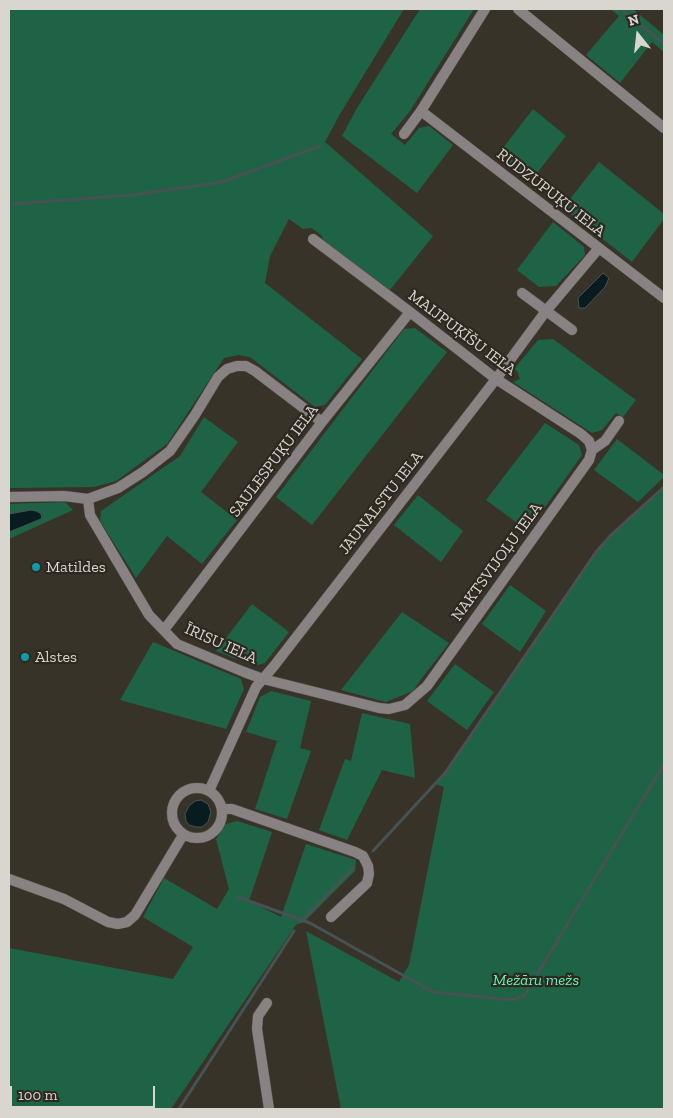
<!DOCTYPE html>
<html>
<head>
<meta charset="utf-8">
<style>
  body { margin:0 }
  #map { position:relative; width:673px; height:1118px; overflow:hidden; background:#383329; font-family:"Zilla Slab",serif }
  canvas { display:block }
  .frame { position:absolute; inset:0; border:10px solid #d9d6d0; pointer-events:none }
  .north { position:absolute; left:613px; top:10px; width:50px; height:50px; -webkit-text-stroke:4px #2e2920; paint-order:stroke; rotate:344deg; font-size:14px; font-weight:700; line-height:20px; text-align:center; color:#d9d6d0 }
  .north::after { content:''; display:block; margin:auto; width:18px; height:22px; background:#d9d6d0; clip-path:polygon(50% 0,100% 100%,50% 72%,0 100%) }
  .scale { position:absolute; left:10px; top:1086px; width:145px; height:22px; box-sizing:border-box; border:2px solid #d9d6d0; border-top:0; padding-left:6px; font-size:15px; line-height:18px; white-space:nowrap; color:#d9d6d0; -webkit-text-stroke:4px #2e2920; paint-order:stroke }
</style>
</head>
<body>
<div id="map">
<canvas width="673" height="1118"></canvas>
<div class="frame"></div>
<div class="north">N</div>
<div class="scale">100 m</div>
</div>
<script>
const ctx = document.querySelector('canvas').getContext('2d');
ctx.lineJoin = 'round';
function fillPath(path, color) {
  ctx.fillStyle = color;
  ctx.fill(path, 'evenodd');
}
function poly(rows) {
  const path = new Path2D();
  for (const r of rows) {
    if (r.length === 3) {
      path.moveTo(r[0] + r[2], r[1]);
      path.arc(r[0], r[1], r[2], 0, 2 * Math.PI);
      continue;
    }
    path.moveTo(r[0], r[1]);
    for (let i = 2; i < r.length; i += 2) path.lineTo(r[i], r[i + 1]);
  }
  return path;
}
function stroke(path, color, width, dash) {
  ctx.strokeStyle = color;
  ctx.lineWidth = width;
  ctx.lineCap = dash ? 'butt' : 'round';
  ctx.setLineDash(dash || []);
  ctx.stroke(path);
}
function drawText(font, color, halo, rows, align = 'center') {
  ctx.font = font + ' "Zilla Slab",serif';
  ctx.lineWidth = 4.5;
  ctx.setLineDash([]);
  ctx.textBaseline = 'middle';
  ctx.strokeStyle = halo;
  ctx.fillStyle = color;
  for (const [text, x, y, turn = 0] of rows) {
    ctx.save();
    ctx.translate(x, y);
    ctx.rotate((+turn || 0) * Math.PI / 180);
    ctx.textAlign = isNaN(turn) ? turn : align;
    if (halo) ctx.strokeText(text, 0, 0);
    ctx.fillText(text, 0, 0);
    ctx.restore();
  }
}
const green = poly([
  [9,9,404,9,340,114,325,142,433,236,390,290,323,241,322,236,312,228,303,229,289,219,270,256,265,283,362,359,325,405,315,407,250,357,238,355,224,358,167,444,116,481,94,487,9,488],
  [420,9,474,9,410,111,391,134,405,145,419,128,429,126,453,145,417,193,342,136,357,108],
  [610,9,633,9,664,35,664,52,652,42,620,83,586,55,619,16],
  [533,109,566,136,530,182,496,157],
  [599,162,664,214,664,219,632,262,563,208],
  [553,222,584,247,585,255,556,286,539,287,517,270],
  [415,328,447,352,312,525,276,497,404,329],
  [553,339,636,400,623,417,616,413,602,430,592,433,513,382,520,379,517,371,514,369,538,340],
  [204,417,238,442,201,492,237,520,202,564,167,536,136,578,100,521,101,511,180,456],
  [545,423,579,445,582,455,528,531,486,500],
  [617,439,664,475,664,477,638,502,594,470],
  [664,487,664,1109,341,1109,306,931,399,982,409,965,444,787,435,784,445,773,596,552,611,535],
  [418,495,463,531,441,562,394,525],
  [65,502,73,510,9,539,9,504],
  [510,585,546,611,520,652,482,624],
  [252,604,289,632,265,663,254,666,216,651],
  [402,612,449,643,422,678,413,691,386,702,341,690],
  [153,642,241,679,244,689,226,729,120,700],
  [455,664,494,692,467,730,427,701],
  [271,691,311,701,300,748,311,751,287,819,255,809,277,741,246,732,260,697],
  [362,713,410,724,415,778,382,770,347,840,319,830,345,759,351,761],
  [237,821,272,832,249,901,281,917,306,844,356,860,355,871,304,922,296,925,171,1109,9,1109,9,948,173,979,193,947,143,917,164,878,217,909,229,889,216,839,226,824]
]);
const water = poly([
  [603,273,609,278,605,287,585,308,579,308,578,298,603,273],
  [31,510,36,511,40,513,42,516,41,519,9,532,9,514,31,510],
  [201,800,208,804,211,812,208,822,202,827,196,827,189,825,186,821,185,814,189,806,195,801,201,800]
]);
const stream = poly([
  [621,9,664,44],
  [13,204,133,195,222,182,320,146],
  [373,851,445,773,596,552,611,535,664,487],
  [238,897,310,923,433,992,513,1000,524,996,664,764],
  [302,921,353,868],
  [179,1109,294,931]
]);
const street = poly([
  [485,9,421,111,664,298],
  [518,9,664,128],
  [404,134,421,111],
  [313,239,410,312,496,379,581,434,589,441,592,450],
  [522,293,572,330],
  [9,497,64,496,88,499,118,488,143,472,170,451,195,415,218,377,227,369,237,366,246,366,255,371,322,422],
  [88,499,90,515,149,615,177,644,244,672,263,679,379,708,389,709,405,705,427,686,589,460,592,450,605,441,619,421],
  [164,630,322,422,410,312],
  [197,813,25],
  [209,791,256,687,274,666,496,379,546,311,599,248],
  [223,809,232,809,355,852,363,856,368,866,369,874,367,883,331,917],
  [9,879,64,899,108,922,118,924,127,922,135,915,183,835],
  [267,1003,258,1016,257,1029,269,1109]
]);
const markers = [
  [36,567,5,"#0f9aa8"],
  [25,657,5,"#0f9aa8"]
];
const streetNames = [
  ["RUDZUPUĶU IELA",551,193,38],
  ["MAIJPUĶĪŠU IELA",462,333,37],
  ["SAULESPUĶU IELA",274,461,-53],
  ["JAUNALSTU IELA",381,503,-52],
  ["NAKTSVIJOĻU IELA",497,562,-54],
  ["ĪRISU IELA",221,644,24]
];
const poiNames = [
  ["Matildes",46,567],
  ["Alstes",35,657]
];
const parkNames = [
  ["Mežāru mežs",536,980]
];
fillPath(green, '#1f6346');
fillPath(water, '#081b1e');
stroke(water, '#475353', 1);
stroke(stream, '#475353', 3);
stroke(street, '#555047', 11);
stroke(street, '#888282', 10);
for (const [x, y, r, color] of markers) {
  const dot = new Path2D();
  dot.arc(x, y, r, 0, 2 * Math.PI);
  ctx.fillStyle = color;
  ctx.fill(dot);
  stroke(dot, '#2e2920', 2);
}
drawText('16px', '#d9d6d0', '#2e2920', streetNames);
drawText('16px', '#d9d6d0', '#2e2920', poiNames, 'left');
drawText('italic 16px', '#60f5b5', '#2e2920', parkNames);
</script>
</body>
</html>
